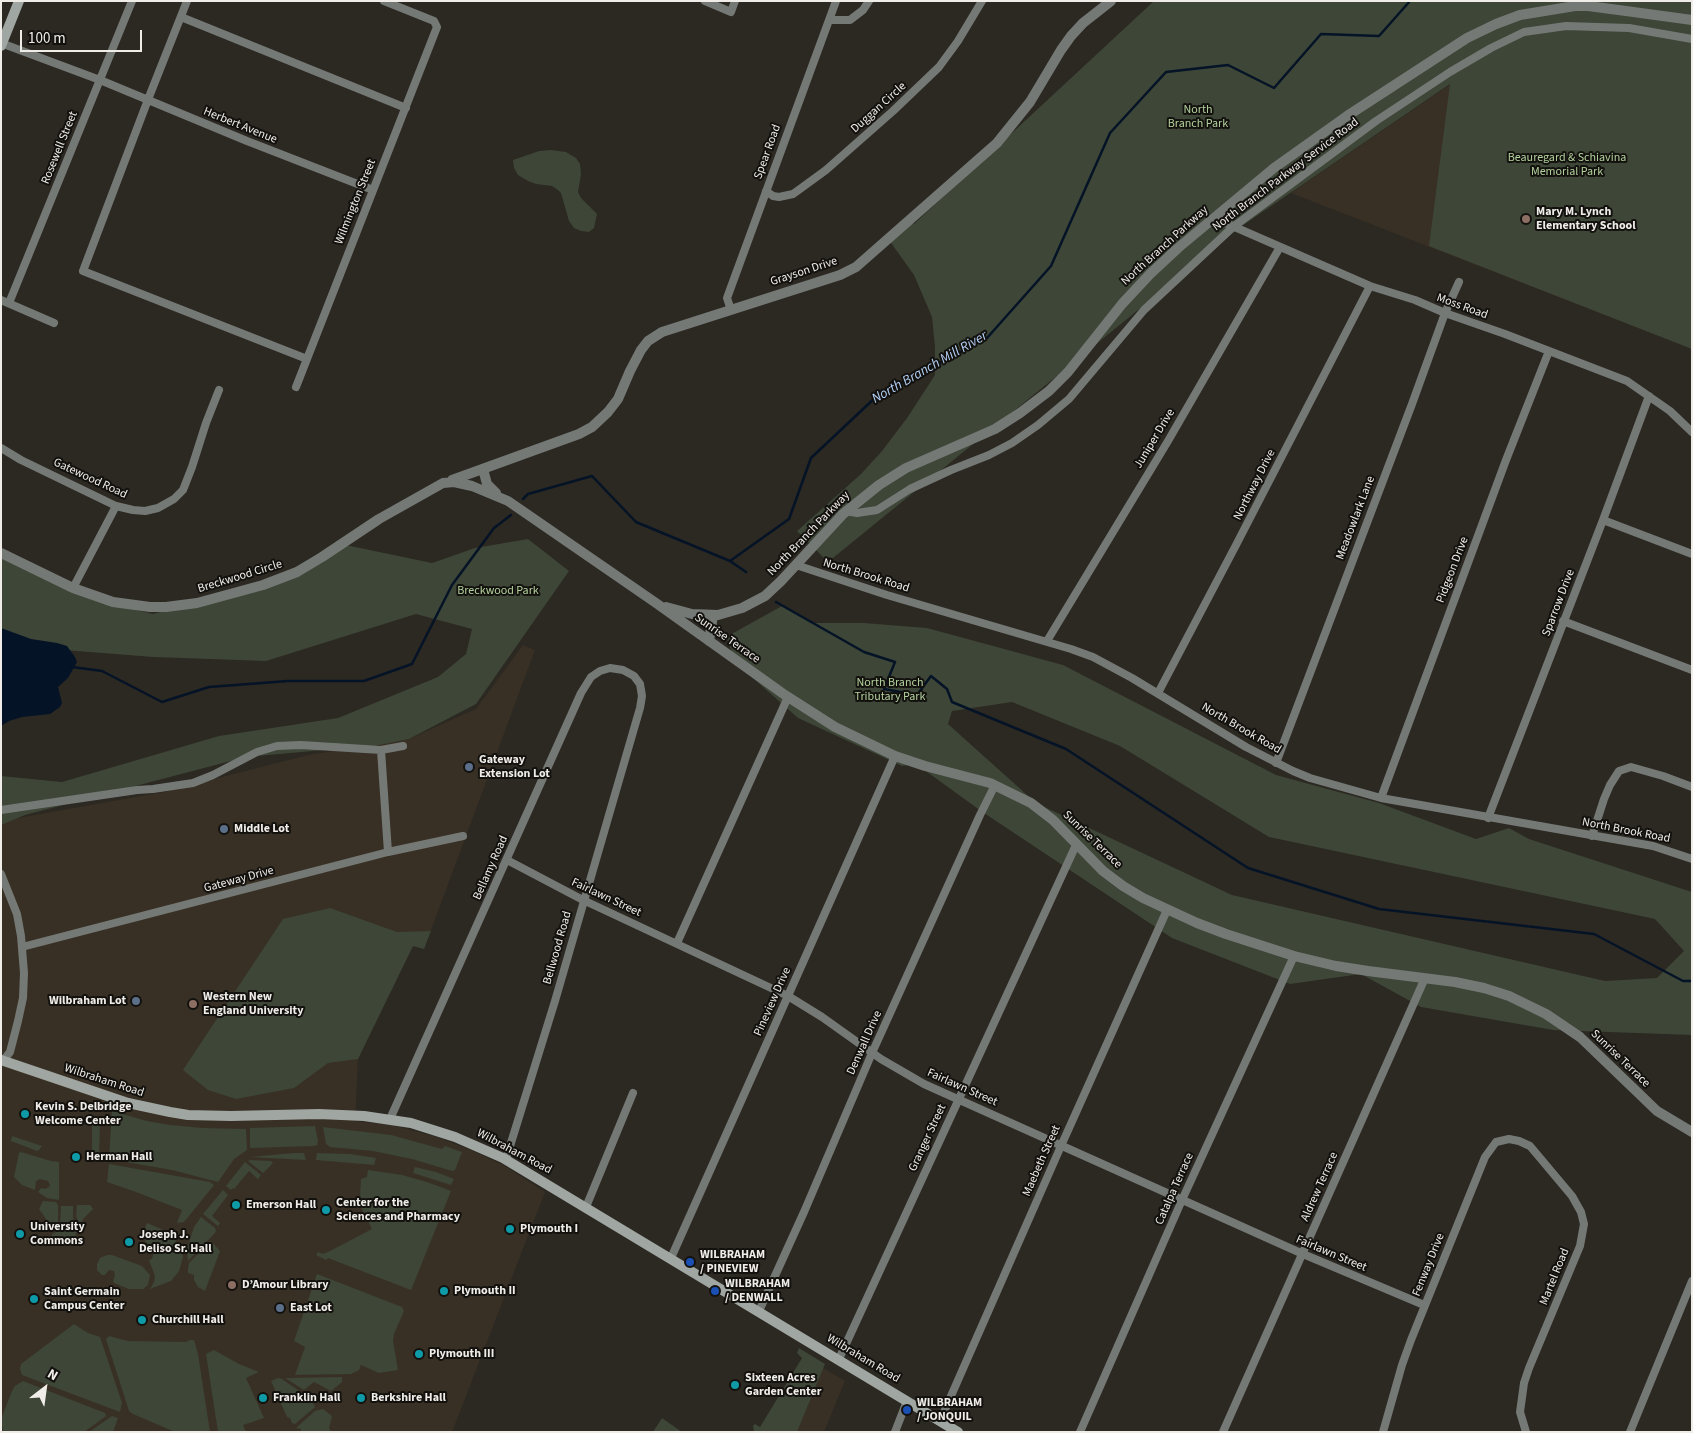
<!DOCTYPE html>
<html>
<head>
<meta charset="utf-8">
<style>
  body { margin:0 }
  #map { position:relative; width:1693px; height:1433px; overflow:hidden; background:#2c2822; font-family:"Source Sans 3",sans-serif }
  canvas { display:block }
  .frame { position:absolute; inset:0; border:2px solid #f0ede9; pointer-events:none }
  .north { position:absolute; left:20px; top:1363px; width:50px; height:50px; -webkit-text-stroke:4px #13110e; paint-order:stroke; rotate:30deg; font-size:14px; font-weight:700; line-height:20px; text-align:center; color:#f0ede9 }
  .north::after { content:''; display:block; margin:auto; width:18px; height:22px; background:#f0ede9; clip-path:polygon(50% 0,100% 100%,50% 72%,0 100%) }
  .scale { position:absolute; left:20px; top:30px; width:122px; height:22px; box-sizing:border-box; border:2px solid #f0ede9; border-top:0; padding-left:6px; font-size:15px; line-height:18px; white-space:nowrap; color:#f0ede9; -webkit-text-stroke:4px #13110e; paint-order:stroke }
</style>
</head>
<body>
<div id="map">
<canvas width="1693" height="1433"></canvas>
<div class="frame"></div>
<div class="north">N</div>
<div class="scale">100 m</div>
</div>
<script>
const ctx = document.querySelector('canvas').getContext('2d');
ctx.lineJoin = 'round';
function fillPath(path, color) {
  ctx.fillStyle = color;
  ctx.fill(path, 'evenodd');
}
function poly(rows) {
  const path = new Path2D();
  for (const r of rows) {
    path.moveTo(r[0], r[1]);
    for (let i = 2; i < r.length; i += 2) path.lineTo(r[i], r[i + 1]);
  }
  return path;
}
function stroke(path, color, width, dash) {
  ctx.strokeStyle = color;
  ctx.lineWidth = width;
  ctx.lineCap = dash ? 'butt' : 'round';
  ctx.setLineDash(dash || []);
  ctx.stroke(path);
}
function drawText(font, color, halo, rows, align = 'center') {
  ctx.font = font + ' "Source Sans 3",sans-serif';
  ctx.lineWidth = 4;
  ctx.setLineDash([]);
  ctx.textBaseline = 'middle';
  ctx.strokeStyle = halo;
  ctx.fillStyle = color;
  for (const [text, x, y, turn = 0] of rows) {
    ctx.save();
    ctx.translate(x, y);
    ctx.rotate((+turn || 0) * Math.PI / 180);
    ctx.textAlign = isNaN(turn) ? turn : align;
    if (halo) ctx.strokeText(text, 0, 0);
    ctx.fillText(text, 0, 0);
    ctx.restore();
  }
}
const built = poly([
  [1451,84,1692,349,1291,193],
  [523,645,535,650,424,949,413,946,358,1059,355,1121,392,1125,437,1137,473,1151,505,1166,545,1192,452,1432,1,1432,1,821,164,792,308,755,409,739,476,709],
  [823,1368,845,1381,824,1432,797,1432]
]);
const green = poly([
  [1154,1,1692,1,1692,349,1429,246,1450,84,1239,228,828,562,797,531,861,474,882,451,907,418,935,375,935,347,932,317,914,275,886,236,908,218,914,224],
  [551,150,566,152,576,158,580,164,581,174,578,192,581,198,597,214,594,228,589,232,581,231,574,228,569,221,561,193,558,190,552,186,536,184,528,181,518,175,514,168,513,160,539,151],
  [528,539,569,571,476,704,409,739,379,745,246,757,25,815,1,825,1,776,62,782,219,736,338,718,438,677,466,654,472,629,416,614,266,661,153,657,1,645,1,554,98,601,153,614,264,583,341,544,432,563,475,548],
  [782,606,812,623,864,623,927,628,1063,665,1276,775,1379,803,1476,839,1509,828,1529,839,1692,892,1692,1035,1553,1030,1421,1007,1361,974,1290,984,1172,938,981,811,916,764,902,766,798,718,737,664,726,637],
  [1012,702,1120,746,1269,837,1655,919,1684,951,1657,978,1605,981,1232,895,1036,803,948,724,952,711],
  [330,908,397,932,431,931,424,949,413,946,358,1059,328,1063,294,1088,236,1099,208,1090,183,1070,283,919],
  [112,1111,147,1121,170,1125,203,1128,246,1129,247,1150,234,1159,218,1182,172,1170,109,1159],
  [92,1121,100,1121,99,1158,92,1157],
  [315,1126,318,1141,317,1145,314,1146,250,1148,250,1128],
  [323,1127,391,1135,442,1149,445,1146,462,1152,455,1170,452,1171,412,1159,373,1151,330,1147,326,1144],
  [12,1136,42,1146,39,1150,37,1151,11,1141],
  [21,1152,51,1161,59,1162,59,1200,47,1198,38,1192,41,1188,45,1189,49,1187,50,1185,48,1181,40,1179,36,1181,35,1190,22,1185,14,1177,19,1153],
  [294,1153,304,1153,306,1160,250,1157],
  [317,1153,350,1154,376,1158,374,1165,316,1160],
  [250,1160,271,1161,273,1163,263,1173,248,1161],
  [245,1162,261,1175,258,1179,249,1171,234,1189,233,1188,231,1190,226,1186],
  [109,1164,210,1182,214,1185,184,1222,177,1223,182,1210,136,1192,107,1182],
  [415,1167,436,1172,454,1179,451,1185,413,1173],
  [368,1170,402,1175,427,1182,451,1191,411,1290,328,1258,326,1260,316,1255,318,1252,323,1254,330,1251,372,1229,358,1201,360,1198,361,1179,367,1177],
  [223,1190,228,1195,212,1216,220,1223,218,1226,203,1214],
  [43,1201,56,1202,58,1205,58,1224,51,1230,49,1223,39,1209],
  [77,1205,90,1205,93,1209,84,1218,79,1226,76,1215],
  [61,1206,73,1206,73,1218,77,1229,75,1240,62,1243,53,1246,52,1234,56,1232,60,1225],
  [201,1217,215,1228,216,1231,214,1234,188,1261,187,1249,194,1227],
  [147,1223,161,1229,172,1236,180,1246,183,1257,179,1271,171,1281,150,1289,154,1282,155,1276,149,1260,152,1259,155,1247,145,1242,146,1239,141,1237],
  [211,1241,220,1251,205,1291,198,1287,194,1280,194,1275,188,1273,188,1269,189,1263],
  [107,1255,112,1255,142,1266,150,1275,148,1285,143,1289,129,1289,114,1283,113,1281,115,1275,114,1271,109,1270,105,1275,102,1275,97,1270,97,1264,100,1258],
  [317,1274,402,1307,404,1311,394,1334,393,1341,398,1370,379,1373,361,1365,359,1370,351,1374,295,1375,305,1347,294,1341],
  [74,1324,88,1333,100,1337,122,1403,120,1412,22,1375,20,1369,21,1364],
  [109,1336,128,1341,186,1342,190,1340,194,1340,198,1354,210,1432,175,1432,133,1414,129,1411,106,1339],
  [799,1348,825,1364,797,1432,754,1432,753,1426,755,1424,760,1427,802,1358,797,1353],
  [214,1350,239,1364,259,1372,246,1378,264,1418,243,1425,246,1432,218,1432,206,1354],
  [342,1377,342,1382,331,1391,314,1382,304,1390,285,1378],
  [278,1378,282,1379,312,1400,315,1407,295,1424,292,1423,290,1418,287,1417,271,1381],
  [23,1381,105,1413,106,1416,84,1432,3,1432,1,1419,12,1391,15,1386],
  [323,1409,332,1416,329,1428,331,1432,301,1432,301,1429,296,1428,315,1411],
  [112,1416,118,1418,113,1432,89,1432],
  [662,1418,682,1432,653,1432]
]);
const water = poly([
  [1,628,31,639,57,643,67,646,75,657,77,662,68,678,58,687,62,703,60,707,50,714,22,717,9,721,1,726]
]);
const stream = poly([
  [523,499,528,494,592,476,636,522,730,561,789,519,811,458,878,395,987,338,1051,266,1110,133,1166,72,1228,65,1274,88,1321,34,1379,36,1410,1],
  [730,561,746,572],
  [776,602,864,652,895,662,884,689,917,695,931,676,947,689,952,702,1066,749,1248,868,1379,909,1594,934,1683,981,1692,981],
  [72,667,102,671,162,702,209,687,288,681,364,681,412,664,452,585,494,528,511,515]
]);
const minor = poly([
  [187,1,149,97,83,271,307,359],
  [705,1,731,12,735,1],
  [181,17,406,108],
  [830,20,850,20,863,10,869,1],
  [1,43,100,80,247,141,373,190],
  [766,191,773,196,779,197,793,194,800,189,826,170,893,111,939,67,958,41,982,1],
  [1214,218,1370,286,1415,300,1445,313,1505,334,1627,381,1670,411,1692,432],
  [1,300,54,323],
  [9,303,132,1],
  [731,310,727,298,836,1],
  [296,387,437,27,434,21,384,1],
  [1,448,21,460,116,506,133,510,145,511,158,508,174,499,183,490,192,467,206,423,219,390],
  [846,511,857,513,877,510,910,489,951,470,989,455,1012,443,1038,425,1069,399,1144,310,1233,227,1376,121,1450,72,1491,48,1524,32,1566,26,1629,28,1692,39],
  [1603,520,1692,554],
  [796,565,887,595,1071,649,1093,657,1132,678,1246,747,1293,771,1310,778,1381,798,1653,846,1692,859],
  [73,588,116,506],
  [1563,621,1692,670],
  [1047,641,1168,441,1280,247],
  [1158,693,1235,547,1370,286],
  [381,750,388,852],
  [1276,763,1412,404,1445,313,1459,282],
  [1381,798,1506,460,1549,351],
  [1,810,137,790,153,789,193,783,213,775,257,752,277,746,301,745,381,750,403,746],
  [1488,818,1603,520,1649,396],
  [1592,836,1604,799,1610,785,1619,771,1631,767,1663,776,1692,787],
  [507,860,583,900,788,996,822,1017,881,1059,924,1084,1303,1254,1424,1305],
  [1,874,17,914,21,936,24,973,23,998,18,1021,10,1052,3,1061],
  [677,943,788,697],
  [22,947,388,852,463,836],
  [390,1119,581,693,591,677,600,671,610,668,623,670,634,676,640,684,642,696,640,708,555,1001,506,1159],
  [586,1207,633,1093],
  [671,1258,895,756],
  [759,1311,804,1212,872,1053,980,815,995,785],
  [839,1359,1076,845],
  [940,1421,1061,1146,1167,910],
  [895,1432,907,1401],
  [1080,1432,1182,1200,1294,956],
  [1223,1432,1425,978],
  [1383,1432,1402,1365,1411,1340,1485,1157,1496,1142,1509,1139,1519,1141,1530,1146,1572,1196,1581,1212,1584,1224,1580,1246,1529,1368,1524,1383,1520,1412,1526,1432],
  [1630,1432,1692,1281]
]);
const tertiary = poly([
  [483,469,487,484,496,493],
  [452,480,579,434,592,427,608,412,618,399,630,371,641,350,648,341,662,332,840,275,856,267,997,143,1030,102,1061,50,1071,36,1083,23,1111,1],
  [1,553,73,588,113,602,150,607,166,607,197,603,263,585,297,572,322,557,379,519,443,483,454,482,472,486,508,501,656,603,785,695,835,727,895,756,925,766,990,783,1031,803,1053,820,1103,871,1123,886,1143,898,1197,923,1226,934,1294,956,1336,966,1368,971,1455,982,1484,988,1509,996,1546,1014,1580,1037,1657,1111,1692,1132],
  [666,607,692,614,718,615,742,608,765,596,781,581,843,514,879,485,906,468,995,429,1020,413,1049,391,1068,372,1122,304,1150,274,1178,248,1274,168,1347,116,1467,38,1496,24,1520,15,1575,6,1588,6,1626,11,1692,20],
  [709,641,713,615]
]);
const secondary = poly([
  [1,46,19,1],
  [1,1060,128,1103,170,1112,188,1115,231,1116,319,1114,364,1116,411,1123,455,1137,503,1158,958,1432]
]);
const markers = [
  [1526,219,5,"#8d6e63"],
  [469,767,5,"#5c6f8a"],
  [224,829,5,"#5c6f8a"],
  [136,1001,5,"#5c6f8a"],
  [193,1004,5,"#8d6e63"],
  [25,1114,5,"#0f9aa8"],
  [76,1157,5,"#0f9aa8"],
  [236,1205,5,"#0f9aa8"],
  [326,1210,5,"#0f9aa8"],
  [510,1229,5,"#0f9aa8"],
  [20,1234,5,"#0f9aa8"],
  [129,1242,5,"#0f9aa8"],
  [690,1262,5,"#1a4fb4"],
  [232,1285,5,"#8d6e63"],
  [444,1291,5,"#0f9aa8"],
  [715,1291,5,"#1a4fb4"],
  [34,1299,5,"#0f9aa8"],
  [280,1308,5,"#5c6f8a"],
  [142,1320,5,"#0f9aa8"],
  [419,1354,5,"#0f9aa8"],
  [735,1385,5,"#0f9aa8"],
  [263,1398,5,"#0f9aa8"],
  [361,1398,5,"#0f9aa8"],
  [907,1410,5,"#1a4fb4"]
];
const streetNames = [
  ["Duggan Circle",879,108,-42],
  ["Herbert Avenue",240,126,22],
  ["Rosewell Street",60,148,-68],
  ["Spear Road",768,152,-70],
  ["North Branch Parkway Service Road",1286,175,-37],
  ["Wilmington Street",356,202,-68],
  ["North Branch Parkway",1165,246,-42],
  ["Grayson Drive",804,272,-18],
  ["Moss Road",1462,307,20],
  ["Juniper Drive",1155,439,-59],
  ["Gatewood Road",90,479,25],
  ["Northway Drive",1255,485,-63],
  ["Meadowlark Lane",1356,518,-69],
  ["North Branch Parkway",809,534,-46],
  ["Pidgeon Drive",1453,570,-69],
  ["North Brook Road",866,576,17],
  ["Breckwood Circle",240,577,-17],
  ["Sparrow Drive",1559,603,-69],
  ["Sunrise Terrace",727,639,35],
  ["North Brook Road",1241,729,30],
  ["North Brook Road",1626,831,11],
  ["Sunrise Terrace",1092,840,44],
  ["Bellamy Road",491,868,-66],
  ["Gateway Drive",239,880,-15],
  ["Fairlawn Street",606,898,25],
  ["Bellwood Road",558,948,-74],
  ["Pineview Drive",773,1002,-66],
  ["Denwall Drive",865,1043,-66],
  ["Sunrise Terrace",1620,1059,44],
  ["Wilbraham Road",104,1081,18],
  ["Fairlawn Street",962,1088,24],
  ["Granger Street",928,1138,-65],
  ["Wilbraham Road",514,1152,28],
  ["Maebeth Street",1042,1161,-66],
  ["Aldrew Terrace",1320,1187,-66],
  ["Catalpa Terrace",1175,1189,-66],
  ["Fairlawn Street",1331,1254,23],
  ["Fenway Drive",1429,1265,-68],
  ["Martel Road",1555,1277,-68],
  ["Wilbraham Road",863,1359,31]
];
const parkNames = [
  ["North",1198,110],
  ["Branch Park",1198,124],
  ["Beauregard & Schiavina",1567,158],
  ["Memorial Park",1567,172],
  ["Breckwood Park",498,591],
  ["North Branch",890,683],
  ["Tributary Park",890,697]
];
const poiNames = [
  ["Mary M. Lynch",1536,212],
  ["Elementary School",1536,226],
  ["Gateway",479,760],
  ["Extension Lot",479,774],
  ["Middle Lot",234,829],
  ["Western New",203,997],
  ["England University",203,1011],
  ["Wilbraham Lot",126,1001,"right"],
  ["Kevin S. Delbridge",35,1107],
  ["Welcome Center",35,1121],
  ["Herman Hall",86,1157],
  ["Center for the",336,1203],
  ["Sciences and Pharmacy",336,1217],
  ["Emerson Hall",246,1205],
  ["University",30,1227],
  ["Commons",30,1241],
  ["Plymouth I",520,1229],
  ["Joseph J.",139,1235],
  ["Deliso Sr. Hall",139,1249],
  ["WILBRAHAM",700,1255],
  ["/ PINEVIEW",700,1269],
  ["WILBRAHAM",725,1284],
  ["/ DENWALL",725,1298],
  ["D’Amour Library",242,1285],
  ["Plymouth II",454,1291],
  ["Saint Germain",44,1292],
  ["Campus Center",44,1306],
  ["East Lot",290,1308],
  ["Churchill Hall",152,1320],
  ["Plymouth III",429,1354],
  ["Sixteen Acres",745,1378],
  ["Garden Center",745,1392],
  ["Franklin Hall",273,1398],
  ["Berkshire Hall",371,1398],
  ["WILBRAHAM",917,1403],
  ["/ JONQUIL",917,1417]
];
const waterNames = [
  ["North Branch Mill River",930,368,-30]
];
fillPath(built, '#383024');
fillPath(green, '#3d4637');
fillPath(water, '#051327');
stroke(stream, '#051327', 2.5);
stroke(minor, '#757976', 8);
stroke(tertiary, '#757976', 10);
stroke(secondary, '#a0a6a2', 10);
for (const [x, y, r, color] of markers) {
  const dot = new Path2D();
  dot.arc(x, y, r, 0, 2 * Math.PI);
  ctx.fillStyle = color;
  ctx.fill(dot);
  stroke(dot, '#13110e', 2);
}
drawText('12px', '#f0ede9', '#13110e', streetNames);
drawText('12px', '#b3d19d', '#13110e', parkNames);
drawText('bold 12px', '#f0ede9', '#13110e', poiNames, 'left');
drawText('italic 14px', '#b4d0f6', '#13110e', waterNames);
</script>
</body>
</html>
